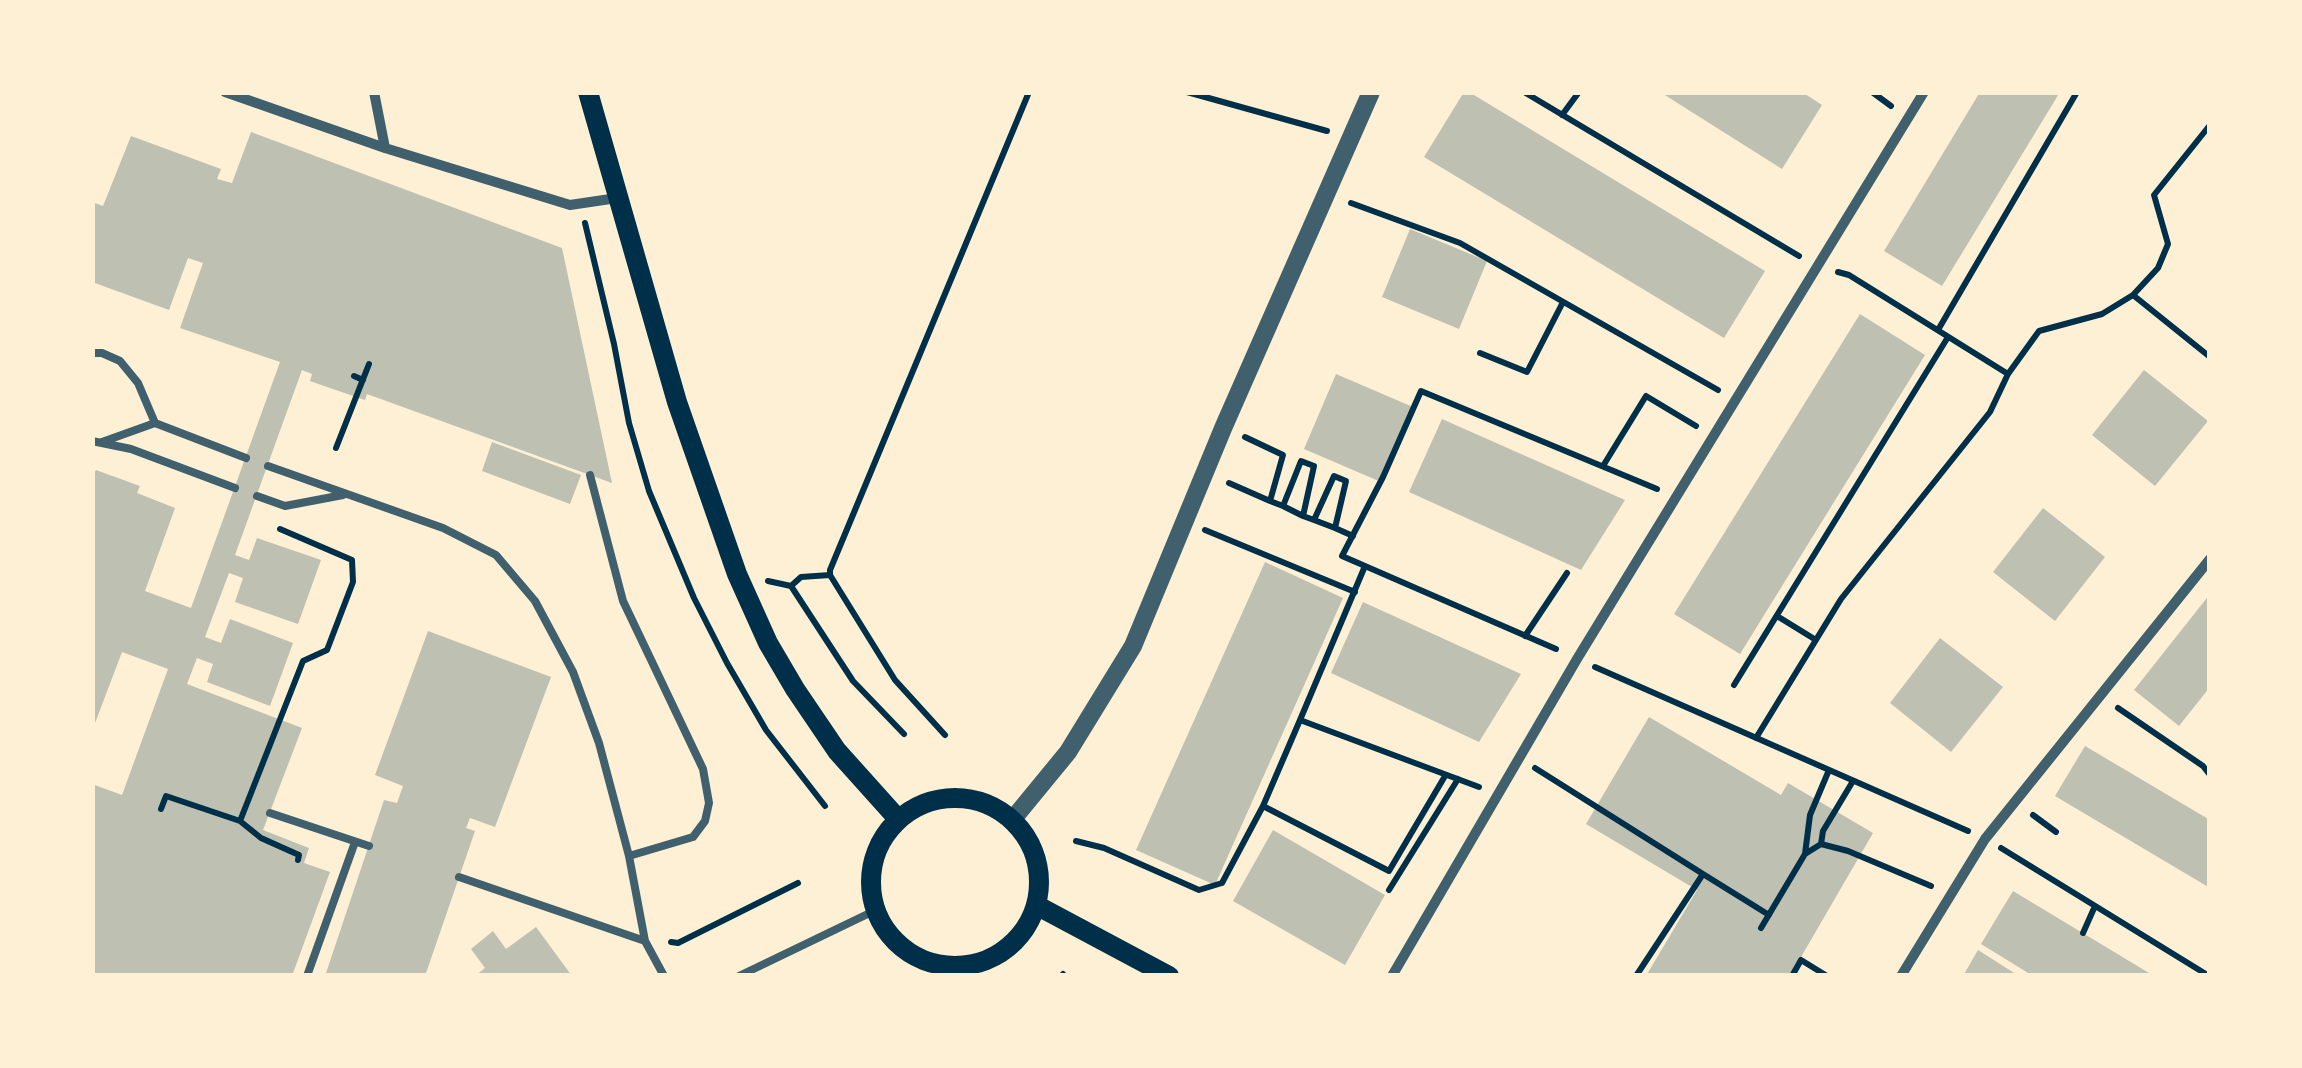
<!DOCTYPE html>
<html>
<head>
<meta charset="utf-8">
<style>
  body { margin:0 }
  #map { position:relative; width:2302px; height:1068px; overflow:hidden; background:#fdf0d5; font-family:"Work Sans",sans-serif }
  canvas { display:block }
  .frame { position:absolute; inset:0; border:95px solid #fdf0d5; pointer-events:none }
</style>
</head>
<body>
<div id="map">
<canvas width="2302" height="1068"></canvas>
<div class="frame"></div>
</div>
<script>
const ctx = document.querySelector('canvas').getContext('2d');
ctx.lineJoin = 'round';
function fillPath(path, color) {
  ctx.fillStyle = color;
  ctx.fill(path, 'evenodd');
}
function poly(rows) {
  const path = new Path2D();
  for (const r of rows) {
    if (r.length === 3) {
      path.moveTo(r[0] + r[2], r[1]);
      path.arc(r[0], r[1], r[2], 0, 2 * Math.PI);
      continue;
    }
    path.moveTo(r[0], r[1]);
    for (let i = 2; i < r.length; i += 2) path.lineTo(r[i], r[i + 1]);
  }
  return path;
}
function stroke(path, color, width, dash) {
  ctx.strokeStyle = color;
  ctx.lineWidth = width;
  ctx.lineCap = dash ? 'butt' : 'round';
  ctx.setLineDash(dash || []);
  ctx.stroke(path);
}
const building = poly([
  [1464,92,1469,92,1765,271,1724,338,1424,157],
  [1660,92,1802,92,1822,105,1782,169],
  [1980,92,2060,92,1942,286,1884,251],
  [251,132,562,248,612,483,367,394,365,400,327,387,310,381,312,374,302,370,235,555,249,560,257,538,321,560,298,624,235,602,243,578,229,573,205,637,221,643,230,619,293,643,270,706,207,682,213,664,197,658,187,684,302,728,263,830,309,848,304,863,330,872,292,976,92,976,92,784,122,795,168,669,122,652,92,731,92,477,96,470,140,486,137,493,175,508,145,591,191,608,280,362,180,328,203,263,188,258,169,310,92,282,92,202,103,206,131,136,221,169,217,179,232,183],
  [1410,229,1487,261,1459,329,1382,297],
  [1860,314,1925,355,1740,654,1674,614],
  [2144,370,2208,421,2155,486,2092,435],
  [1336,374,1413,407,1381,482,1304,449],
  [1442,419,1625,500,1581,570,1409,492],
  [492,442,581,475,570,504,482,471],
  [2043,508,2105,557,2055,621,1993,572],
  [1265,562,1343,598,1215,885,1136,850],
  [2210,594,2210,687,2179,726,2134,690],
  [1363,602,1521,674,1479,742,1331,673],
  [428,631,551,677,495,827,470,818,466,828,475,831,425,976,325,976,384,800,397,803,403,786,375,775],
  [1940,638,2003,687,1951,752,1890,703],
  [1649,717,1781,795,1788,783,1873,833,1790,976,1646,976,1697,890,1586,824],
  [2085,746,2210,820,2210,888,2055,796],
  [1273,830,1385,895,1345,965,1233,901],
  [2013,891,2154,976,2033,976,1981,944],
  [536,927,572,976,475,976,485,968,471,949,493,931,506,949],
  [1978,950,2019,976,1963,976]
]);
const path = poly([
  [1187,92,1327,131],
  [1524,92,1799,256],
  [1872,92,1891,106],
  [1562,115,1579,92],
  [1351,203,1460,243,1718,390],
  [585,223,614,344,629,423,649,491,694,598,727,663,766,730,825,806],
  [1838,272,1849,275,2008,374],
  [2133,295,2210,357],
  [1938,330,2077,92],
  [1480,353,1527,372,1563,302],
  [354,376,363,380],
  [1245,437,1283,455,1270,501,1283,506,1301,461,1314,466,1303,516,1314,520,1334,476,1346,481,1335,528,1353,536],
  [336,448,369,364],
  [1603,466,1646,396,1696,426],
  [1229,483,1270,501],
  [1283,506,1303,516],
  [1314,520,1335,528],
  [1205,530,1355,592],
  [1365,566,1300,720,1479,787],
  [768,581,791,586,853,681,904,734],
  [791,586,801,577,830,575],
  [1777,616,1816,640],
  [1525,636,1567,573],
  [1556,649,1342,556,1383,477,1421,391,1657,489],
  [1595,667,1968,831],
  [1734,685,1948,337],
  [2118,708,2203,766,2210,775],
  [945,735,895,680,830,575,830,570,1029,92],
  [1756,738,1841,599,1990,412,2008,374,2039,331,2102,314,2133,295,2158,268,2168,244,2154,195,2210,125],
  [1535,768,1703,874],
  [1263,806,1389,871,1445,776],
  [161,809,166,796,240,821,303,661,327,650,353,582,352,560,280,529],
  [2033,815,2056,832],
  [240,821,261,838,299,855,298,860],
  [1076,841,1104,848,1199,890,1222,883,1263,806,1300,720],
  [1821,844,1823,831,1853,781],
  [2001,848,2209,976],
  [1805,854,1810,815,1829,770],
  [1389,890,1458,779],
  [1761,928,1805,854,1821,844,1848,851,1931,886],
  [2083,933,2095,906],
  [671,942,678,943,798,883],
  [1063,974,1065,976],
  [1636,976,1703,874,1769,915],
  [1792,976,1801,960,1827,976]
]);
const service = poly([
  [92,353,102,353,120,361,138,383,155,423],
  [92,441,131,449,235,488],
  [102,442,155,423,246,458],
  [268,466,443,528,496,555,535,601,573,672,599,743,629,856,645,941,664,976],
  [590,475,623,601,703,769,709,803,705,821,693,837,629,856],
  [257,496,285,506,343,495],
  [270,813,369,846],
  [459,877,645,941],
  [307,976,355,842],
  [739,976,876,910]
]);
const minor = poly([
  [225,92,385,148,570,205,617,198],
  [374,92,385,148],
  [1392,976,1577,659,1924,92],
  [1901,976,1985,839,2210,559]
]);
const tertiary = poly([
  [1013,819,1068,752,1133,646,1224,426,1371,92]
]);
const secondary = poly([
  [588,92,677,402,737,574,768,643,795,689,837,751,898,819],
  [955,882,84],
  [1036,905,1169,976]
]);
fillPath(building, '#bec0b2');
stroke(path, '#003049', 6);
stroke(service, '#3f606c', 8);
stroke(minor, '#3f606c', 10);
stroke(tertiary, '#3f606c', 18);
stroke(secondary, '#003049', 20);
</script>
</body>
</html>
